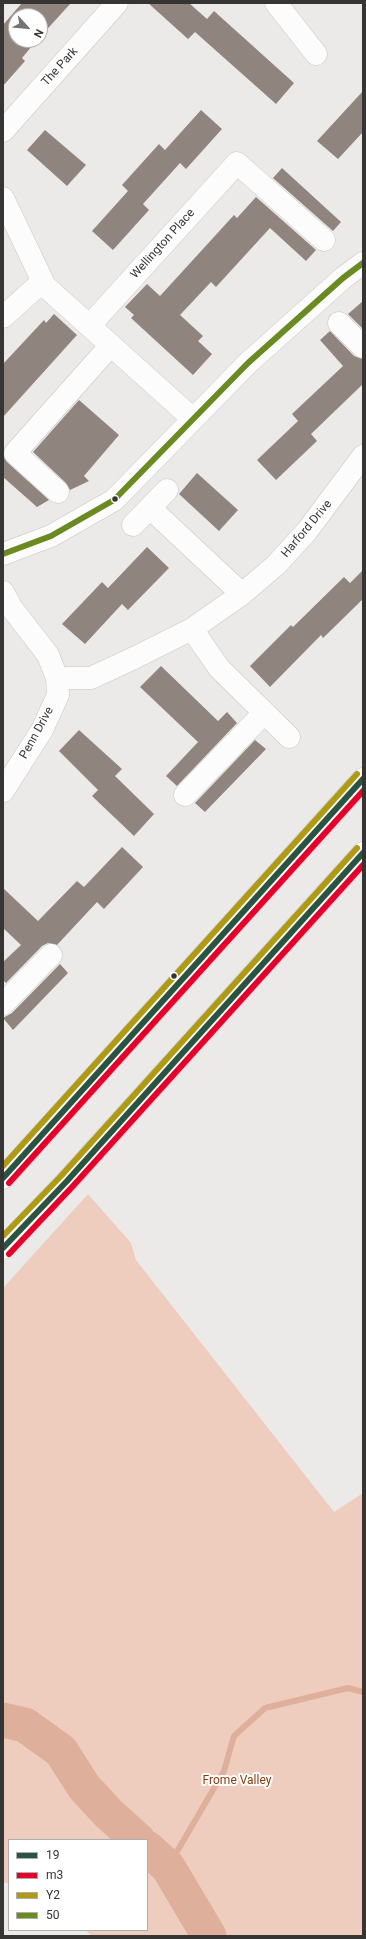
<!DOCTYPE html>
<html>
<head>
<meta charset="utf-8">
<style>
  body { margin:0 }
  #map { position:relative; width:366px; height:1939px; overflow:hidden; background:#eceae9; font-family:Roboto,sans-serif }
  canvas { display:block }
  .frame { position:absolute; inset:0; border:4px solid #363534; pointer-events:none }
  .legend { position:absolute; left:8px; top:1839px; width:140px; height:92px; box-sizing:border-box; background:#fff; border:1px solid #afaeae; margin:0; padding:5px 7px; list-style:none; font-size:12px; color:#363534 }
  .legend li { display:flex; align-items:center; gap:8px; height:20px }
  .legend b { width:20px; border:1px solid #afaeae }
  .north { position:absolute; left:8px; top:8px; width:40px; height:40px; box-sizing:border-box; background:#fff; border:1px solid #afaeae; border-radius:50%; rotate:117deg; font-size:11px; font-weight:700; line-height:16px; text-align:center; color:#363534 }
  .north::after { content:''; display:block; margin:auto; width:14px; height:18px; background:#767473; clip-path:polygon(50% 0,100% 100%,50% 72%,0 100%) }
</style>
</head>
<body>
<div id="map">
<canvas width="366" height="1939"></canvas>
<div class="frame"></div>
<ul class="legend">
<li><b style="height:5px;background:#2b5341"></b>19</li>
<li><b style="height:5px;background:#e4002b"></b>m3</li>
<li><b style="height:5px;background:#af9a15"></b>Y2</li>
<li><b style="height:5px;background:#6a8a22"></b>50</li>
</ul>
<div class="north">N</div>
</div>
<script>
const ctx = document.querySelector('canvas').getContext('2d');
ctx.lineJoin = 'round';
function fillPath(path, color) {
  ctx.fillStyle = color;
  ctx.fill(path, 'evenodd');
}
function poly(rows) {
  const path = new Path2D();
  for (const r of rows) {
    path.moveTo(r[0], r[1]);
    for (let i = 2; i < r.length; i += 2) path.lineTo(r[i], r[i + 1]);
  }
  return path;
}
function stroke(path, color, width, dash) {
  ctx.strokeStyle = color;
  ctx.lineWidth = width;
  ctx.lineCap = dash ? 'butt' : 'round';
  ctx.setLineDash(dash || []);
  ctx.stroke(path);
}
function drawText(font, color, halo, rows, align = 'center') {
  ctx.font = font + ' Roboto,sans-serif';
  ctx.lineWidth = 4;
  ctx.setLineDash([]);
  ctx.textBaseline = 'middle';
  ctx.strokeStyle = halo;
  ctx.fillStyle = color;
  for (const [text, x, y, turn = 0] of rows) {
    ctx.save();
    ctx.translate(x, y);
    ctx.rotate((+turn || 0) * Math.PI / 180);
    ctx.textAlign = isNaN(turn) ? turn : align;
    if (halo) ctx.strokeText(text, 0, 0);
    ctx.fillText(text, 0, 0);
    ctx.restore();
  }
}
const green = poly([
  [88,1194,131,1243,136,1260,334,1512,363,1493,363,1936,92,1936,85,1930,147,1930,147,1840,9,1840,9,1884,3,1882,3,1288]
]);
const stream = poly([
  [168,1867,224,1771,234,1736,265,1708,348,1688,363,1692]
]);
const river = poly([
  [3,1720,25,1725,61,1751,84,1787,109,1814,138,1840],
  [147,1848,168,1867,209,1936]
]);
const building = poly([
  [22,3,71,3,40,37,40,16,16,16,16,40,37,40,22,58,25,61,3,86,3,25],
  [148,3,189,3,207,19,214,11,294,83,276,104,195,32,188,39],
  [363,91,363,132,338,159,317,141],
  [201,110,222,129,186,169,180,163,143,204,149,210,113,250,92,231,128,191,122,185,159,144,165,150],
  [45,130,86,165,67,186,27,150],
  [282,168,341,222,333,231,273,178],
  [256,197,316,250,306,261,270,228,216,287,211,282,180,315,203,336,198,341,212,354,193,375,131,318,134,315,125,307,147,284,160,296,234,215,237,218],
  [363,301,363,329,348,314],
  [54,314,77,335,3,417,3,364,44,320,46,323],
  [330,331,354,356,363,359,363,384,311,434,317,441,276,480,257,460,298,421,292,414,343,366,320,340],
  [79,400,119,435,84,476,89,481,70,490,66,483,33,452],
  [3,456,7,462,49,500,37,507,3,477],
  [197,473,238,510,219,531,179,494],
  [147,547,169,568,128,610,122,604,85,644,62,624,102,582,108,588],
  [363,570,363,599,323,638,321,635,270,687,250,666,291,625,293,627,344,577,350,583],
  [161,666,218,721,227,712,237,723,177,786,166,776,198,742,140,687],
  [79,730,122,769,115,776,154,814,134,836,92,796,98,790,59,751],
  [255,740,266,749,205,812,195,803],
  [122,847,143,867,104,909,97,902,57,945,48,943,42,946,6,983,3,980,3,962,21,945,3,928,3,888,38,921,77,881,84,887],
  [60,964,68,973,13,1030,3,1018,12,1013]
]);
const minor = poly([
  [276,3,316,54],
  [3,131,117,3],
  [3,198,45,286,193,419],
  [3,317,42,282],
  [339,323,363,347],
  [90,325,237,163,324,240],
  [58,492,15,453,111,345],
  [150,508,242,594],
  [133,525,167,490],
  [3,554,51,536,114,500,248,363,343,278,363,263],
  [3,592,11,607,48,655,57,678,58,695,42,730,3,791],
  [192,629,219,668,289,737],
  [57,678,91,678,136,657,192,629,242,594,276,565,307,531,363,456],
  [185,795,264,713],
  [3,1004,51,955]
]);
const highway = poly([
  [3,1178,363,779],
  [3,1248,67,1181,363,853]
]);
const bus1 = poly([
  [3,1178,363,779],
  [3,1248,67,1181,363,853]
]);
const bus2 = poly([
  [9,1183,363,791],
  [9,1254,73,1186,363,865]
]);
const bus3 = poly([
  [3,1166,357,774],
  [3,1236,61,1176,357,848]
]);
const bus4 = poly([
  [3,554,51,536,114,500,248,363,343,278,363,263]
]);
const markers = [
  [115,499,3.5,"#363534"],
  [174,976,3.5,"#363534"]
];
const streetNames = [
  ["The Park",60,67,-48],
  ["Wellington Place",163,244,-48],
  ["Harford Drive",307,529,-50],
  ["Penn Drive",37,733,-61]
];
const parkNames = [
  ["Frome Valley",237,1781]
];
fillPath(green, '#efcdbe');
stroke(stream, '#deb09b', 6);
stroke(river, '#deb09b', 35);
fillPath(building, '#90847e');
stroke(minor, '#c8c7c6', 23);
stroke(highway, '#c8c7c6', 23);
stroke(minor, '#fcfcfc', 22);
stroke(highway, '#fcfcfc', 22);
stroke(bus1, '#2b5341', 6);
stroke(bus2, '#e4002b', 6);
stroke(bus3, '#af9a15', 6);
stroke(bus4, '#6a8a22', 6);
for (const [x, y, r, color] of markers) {
  const dot = new Path2D();
  dot.arc(x, y, r, 0, 2 * Math.PI);
  ctx.fillStyle = color;
  ctx.fill(dot);
  stroke(dot, '#fff', 1.5);
}
drawText('12px', '#363534', '#fff', streetNames);
drawText('12px', '#893b0e', '#fff', parkNames);
</script>
</body>
</html>
